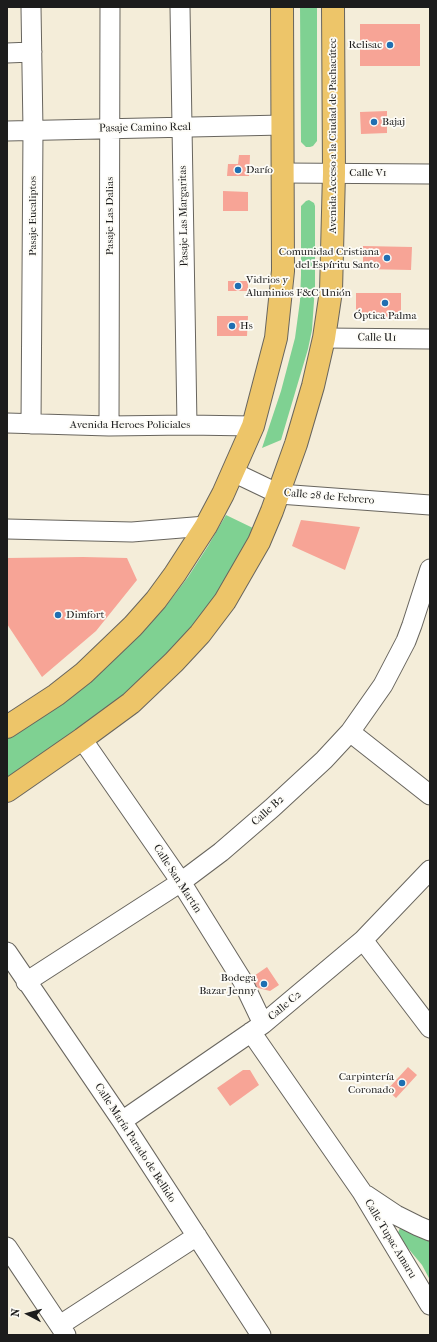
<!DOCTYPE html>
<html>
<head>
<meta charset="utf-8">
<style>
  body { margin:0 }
  #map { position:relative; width:437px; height:1342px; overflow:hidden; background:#f4edd9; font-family:"IM FELL French Canon",serif }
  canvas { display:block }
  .frame { position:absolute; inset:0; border:8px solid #1c1c1c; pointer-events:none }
  .north { position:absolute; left:8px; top:1294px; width:40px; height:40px; -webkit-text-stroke:3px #fdfcf7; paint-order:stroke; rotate:276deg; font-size:11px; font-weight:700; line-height:16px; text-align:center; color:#1c1c1c }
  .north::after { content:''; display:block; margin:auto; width:14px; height:18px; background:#1c1c1c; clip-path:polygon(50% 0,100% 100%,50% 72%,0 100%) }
</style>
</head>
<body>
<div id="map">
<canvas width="437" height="1342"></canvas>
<div class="frame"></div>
<div class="north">N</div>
</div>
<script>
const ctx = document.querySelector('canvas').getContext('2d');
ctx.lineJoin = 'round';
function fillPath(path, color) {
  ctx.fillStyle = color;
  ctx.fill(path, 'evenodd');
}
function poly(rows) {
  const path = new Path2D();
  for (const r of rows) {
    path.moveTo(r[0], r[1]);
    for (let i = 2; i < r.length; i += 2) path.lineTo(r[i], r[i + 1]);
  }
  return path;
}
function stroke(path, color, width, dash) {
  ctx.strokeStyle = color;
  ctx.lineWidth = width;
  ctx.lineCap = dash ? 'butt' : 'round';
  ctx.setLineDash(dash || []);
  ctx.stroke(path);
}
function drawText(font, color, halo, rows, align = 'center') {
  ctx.font = font + ' "IM FELL French Canon",serif';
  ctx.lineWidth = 3.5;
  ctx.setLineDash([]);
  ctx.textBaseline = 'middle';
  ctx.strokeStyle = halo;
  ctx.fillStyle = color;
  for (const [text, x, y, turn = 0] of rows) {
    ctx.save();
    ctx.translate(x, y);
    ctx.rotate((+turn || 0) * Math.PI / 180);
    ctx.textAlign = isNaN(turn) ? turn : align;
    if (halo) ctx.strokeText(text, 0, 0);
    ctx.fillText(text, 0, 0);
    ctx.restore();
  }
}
const green = poly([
  [300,7,317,7,317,141,313,146,310,147,306,147,301,142],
  [309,200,314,203,315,206,315,286,312,330,308,349,281,440,262,448,281,391,295,338,300,301,301,275,301,206,306,201],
  [226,515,255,529,239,560,202,617,155,671,7,782,7,738,96,676,142,633,166,606,188,577,208,546],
  [400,1228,430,1240,430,1280,422,1265,397,1235]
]);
const building = poly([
  [360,24,420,24,420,66,360,66],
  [387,111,387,133,361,134,360,112],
  [239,155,250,155,249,176,227,176,228,164,238,164],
  [223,191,248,192,248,211,223,211],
  [363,246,412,247,411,270,363,269],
  [228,281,248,281,248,291,228,291],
  [356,293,401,293,401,318,365,318,356,309],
  [217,316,248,316,247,336,217,336],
  [301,520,360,527,345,570,292,546],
  [83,557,127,558,137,580,96,631,42,677,7,624,7,558],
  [267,967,279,985,270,991,258,988,251,978],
  [408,1067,417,1075,396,1098,387,1090],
  [243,1070,250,1070,259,1085,230,1106,217,1088]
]);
const minor = poly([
  [180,7,187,425],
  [7,53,32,52],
  [7,131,283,125],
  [283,173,430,174],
  [324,338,430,339],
  [7,423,109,426,187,425,253,426],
  [31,424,33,130,31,7],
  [109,426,110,7],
  [233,472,279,494,430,505],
  [7,529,132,532,206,526],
  [350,732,430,795],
  [82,739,181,882,242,980,263,1024],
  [363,940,430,1028],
  [7,952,122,1121,261,1335],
  [26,982,181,882,221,852,272,808,324,760,350,732,383,685,406,641,412,625,430,569],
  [251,1032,362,1192,430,1305],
  [122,1121,263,1024,363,940,430,870],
  [366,1195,396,1215,418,1226,430,1231],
  [7,1247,66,1335],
  [60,1325,197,1236]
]);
const major = poly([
  [7,727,56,695,84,673,133,626,156,600,175,574,206,526,223,494,253,426,276,338,283,271,282,7],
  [7,791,82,739,131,703,174,662,200,634,225,601,259,542,272,511,296,444,313,386,324,338,331,291,334,173,333,7]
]);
const markers = [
  [390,45,4,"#1f6fb2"],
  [374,122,4,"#1f6fb2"],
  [238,170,4,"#1f6fb2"],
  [387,258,4,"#1f6fb2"],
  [238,286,4,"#1f6fb2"],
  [385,303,4,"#1f6fb2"],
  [232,326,4,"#1f6fb2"],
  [58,615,4,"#1f6fb2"],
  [264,984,4,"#1f6fb2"],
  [402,1083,4,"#1f6fb2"]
];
const poiNames = [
  ["Relisac",382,45,"right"],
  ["Bajaj",382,122],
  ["Darío",246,170],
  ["Comunidad Cristiana",379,252,"right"],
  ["del Espíritu Santo",379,265,"right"],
  ["Vidrios y",246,280],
  ["Aluminios F&C Unión",246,293],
  ["Óptica Palma",385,316,"center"],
  ["Hs",240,326],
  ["Dimfort",66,615],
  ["Bodega",256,978,"right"],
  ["Bazar Jenny",256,991,"right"],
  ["Carpintería",394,1077,"right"],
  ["Coronado",394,1090,"right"]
];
const streetNames = [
  ["Pasaje Camino Real",145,128,-1],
  ["Avenida Acceso a la Ciudad de Pachacútec",333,136,-90],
  ["Calle V1",368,173],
  ["Pasaje Eucaliptos",33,216,-90],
  ["Pasaje Las Dalias",110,216,-90],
  ["Pasaje Las Margaritas",184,216,-91],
  ["Calle U1",377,338,1],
  ["Avenida Heroes Policiales",130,425],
  ["Calle 28 de Febrero",329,497,5],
  ["Calle B2",268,811,-42],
  ["Calle San Martín",177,879,57],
  ["Calle C2",285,1006,-40],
  ["Calle María Parado de Bellido",135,1143,57],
  ["Calle Tupac Amaru",390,1239,59]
];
fillPath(green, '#7fd192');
fillPath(building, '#f7a496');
stroke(minor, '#68655e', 21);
stroke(major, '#68655e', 24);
stroke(minor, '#fff', 19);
stroke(major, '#edc569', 22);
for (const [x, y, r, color] of markers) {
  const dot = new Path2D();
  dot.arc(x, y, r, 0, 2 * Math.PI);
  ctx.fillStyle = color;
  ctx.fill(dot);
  stroke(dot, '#fdfcf7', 1.5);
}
drawText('11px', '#1c1c1c', '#fdfcf7', poiNames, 'left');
drawText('11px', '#1c1c1c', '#fdfcf7', streetNames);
</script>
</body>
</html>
